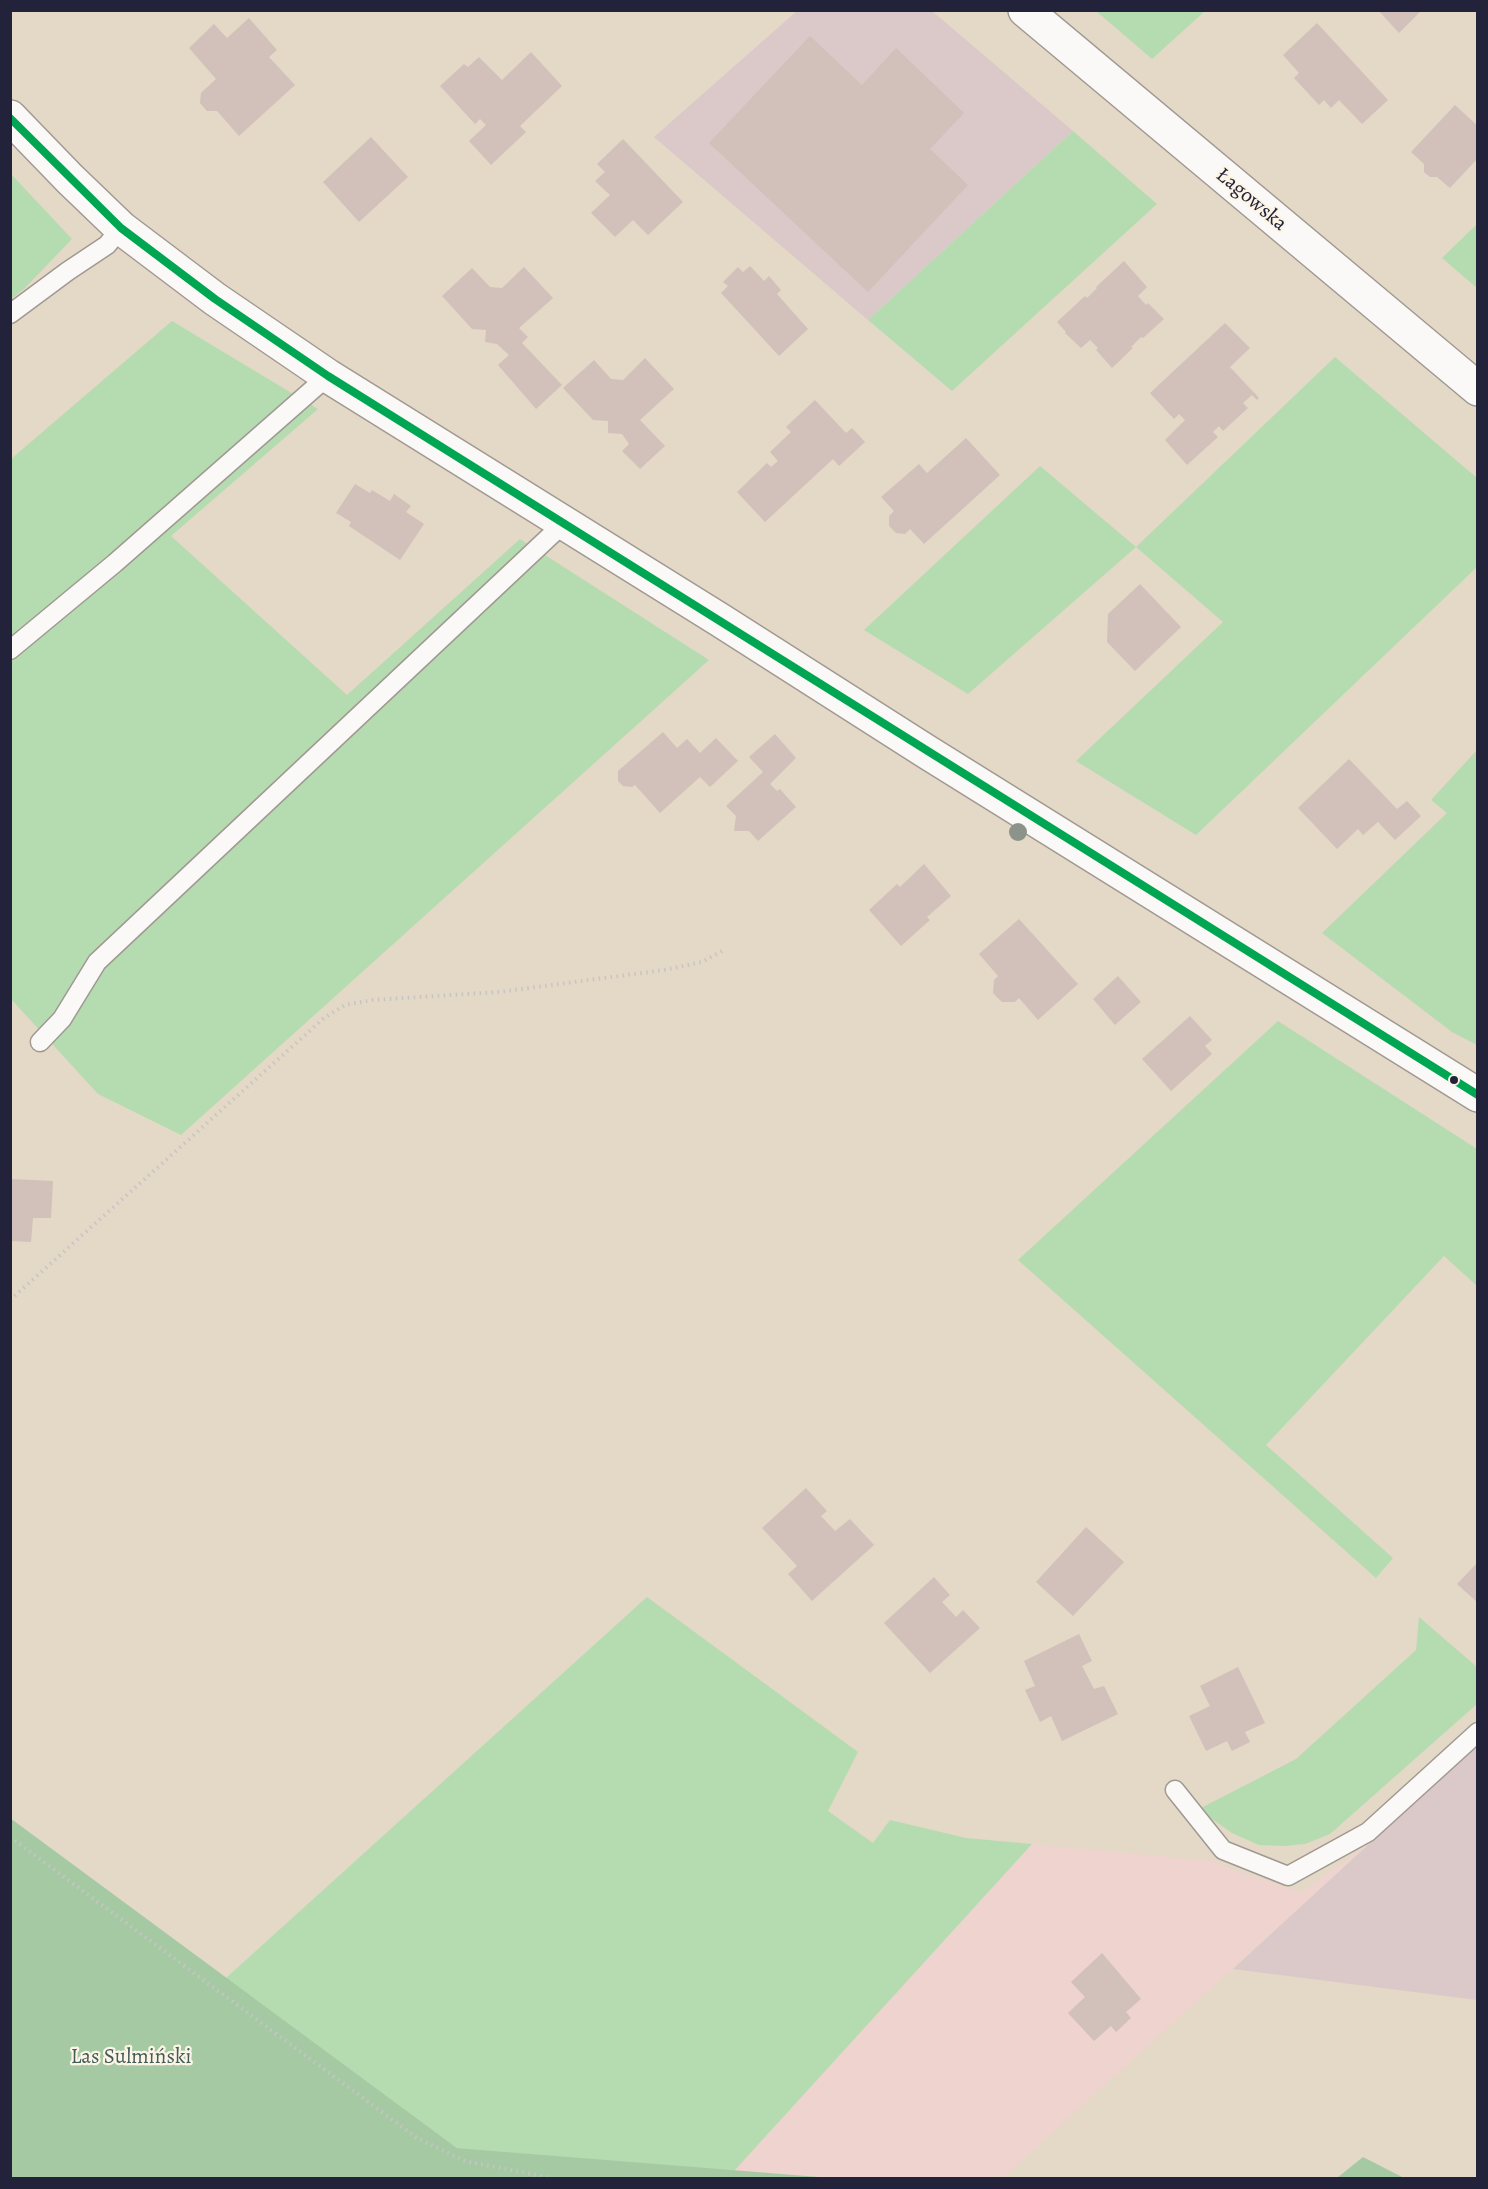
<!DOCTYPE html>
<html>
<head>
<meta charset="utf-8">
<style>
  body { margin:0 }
  #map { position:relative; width:1488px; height:2189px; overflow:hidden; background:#e4d8c7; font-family:Alegreya,serif }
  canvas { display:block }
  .frame { position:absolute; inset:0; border:12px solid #22223b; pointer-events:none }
</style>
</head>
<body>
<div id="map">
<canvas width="1488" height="2189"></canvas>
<div class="frame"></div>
</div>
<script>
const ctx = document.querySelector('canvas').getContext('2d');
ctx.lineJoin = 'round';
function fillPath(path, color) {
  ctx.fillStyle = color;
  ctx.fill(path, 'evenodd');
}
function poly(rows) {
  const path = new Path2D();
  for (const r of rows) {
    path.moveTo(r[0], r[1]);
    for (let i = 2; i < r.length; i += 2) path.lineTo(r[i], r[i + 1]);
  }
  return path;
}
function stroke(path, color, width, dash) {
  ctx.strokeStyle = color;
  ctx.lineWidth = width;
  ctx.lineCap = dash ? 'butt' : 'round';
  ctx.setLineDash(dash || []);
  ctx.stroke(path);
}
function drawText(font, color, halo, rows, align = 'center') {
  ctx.font = font + ' Alegreya,serif';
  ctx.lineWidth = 4.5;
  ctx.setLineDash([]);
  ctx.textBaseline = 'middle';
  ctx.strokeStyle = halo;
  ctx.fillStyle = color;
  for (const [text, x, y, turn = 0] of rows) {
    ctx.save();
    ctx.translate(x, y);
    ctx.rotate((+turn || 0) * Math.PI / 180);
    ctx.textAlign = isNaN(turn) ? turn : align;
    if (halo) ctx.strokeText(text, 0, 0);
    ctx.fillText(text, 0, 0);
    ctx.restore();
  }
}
const built = poly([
  [1032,1844,1213,1861,1240,1872,1301,1892,1369,1844,1003,2178,831,2178,734,2171]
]);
const industrial = poly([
  [798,10,932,11,1073,131,868,320,654,137],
  [1477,1745,1477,2000,1233,1969,1369,1844]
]);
const green = poly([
  [1096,11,1205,11,1152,59],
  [1073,131,1157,204,952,391,868,320],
  [11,174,72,239,24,289,11,299],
  [1477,224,1477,288,1442,258],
  [172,321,318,409,171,536,347,695,520,539,709,660,181,1135,98,1094,11,999,11,459],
  [1335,357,1477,478,1477,567,1196,835,1076,761,1223,622,1136,547,968,694,864,630,1040,466,1136,547],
  [1477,750,1477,1045,1452,1032,1322,933,1447,813,1431,800],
  [1278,1021,1477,1149,1477,1286,1444,1256,1266,1445,1393,1558,1376,1578,1018,1260],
  [647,1597,858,1752,828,1811,873,1843,890,1820,966,1838,1032,1844,734,2171,457,2148,226,1978],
  [1419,1617,1477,1667,1477,1704,1330,1834,1305,1844,1284,1846,1259,1845,1232,1833,1209,1817,1201,1808,1296,1759,1416,1650]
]);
const forest = poly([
  [10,1818,457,2148,831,2178,11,2178],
  [1363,2157,1404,2178,1337,2178]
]);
const building = poly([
  [1378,10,1422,10,1399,33],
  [249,18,277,50,269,57,295,85,239,136,217,111,207,111,200,103,201,93,216,79,189,48,214,24,227,38],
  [1317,23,1388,100,1362,124,1339,100,1331,108,1324,100,1319,105,1294,78,1299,73,1283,55],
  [810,36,862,85,896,48,964,113,930,149,968,185,868,292,709,143],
  [531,52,562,86,520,126,526,132,491,165,469,141,486,125,480,119,475,124,440,86,464,64,468,67,479,57,502,80],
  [1455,105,1478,126,1478,158,1450,188,1437,177,1430,177,1424,172,1424,164,1411,152],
  [371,137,408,177,359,222,323,182],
  [623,139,683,202,648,235,633,220,615,237,591,213,610,195,595,181,605,172,597,164],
  [1124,261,1147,287,1138,296,1146,305,1148,303,1164,319,1143,338,1141,337,1131,347,1133,348,1112,368,1096,350,1098,348,1090,340,1081,348,1065,333,1066,332,1057,322,1085,296,1087,298,1097,288,1096,287],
  [750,266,764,281,769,276,781,290,777,294,808,329,779,356,721,293,728,286,723,282,738,267,743,272],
  [524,267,553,298,519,328,528,337,522,343,562,385,536,409,498,365,509,355,497,344,485,342,486,330,472,329,442,296,472,268,490,287,502,288],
  [1225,323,1250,348,1230,367,1259,398,1257,400,1252,395,1243,403,1248,408,1223,431,1219,426,1213,432,1218,437,1187,465,1165,440,1185,420,1179,414,1174,419,1150,393],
  [645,358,674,389,640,420,665,446,640,469,622,451,629,444,622,434,608,433,608,421,593,420,563,388,594,360,611,379,623,380],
  [815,400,846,433,852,428,865,442,839,466,833,459,765,522,737,492,767,463,771,467,778,461,770,452,791,432,786,427],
  [966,438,1000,475,924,544,910,529,905,534,896,533,889,526,889,516,894,511,881,497,919,464,927,473],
  [355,484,370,493,372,490,390,501,394,494,411,506,406,512,424,524,400,560,349,526,351,522,336,513],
  [1140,584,1181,627,1135,671,1107,642,1108,614],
  [663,732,677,748,687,739,700,753,716,738,738,761,710,787,700,777,660,813,635,785,632,787,623,786,618,781,618,771],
  [775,734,796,758,770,784,777,791,780,789,796,807,758,841,749,831,734,831,736,816,726,806,763,772,749,757],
  [1349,759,1397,809,1407,801,1421,816,1395,840,1378,822,1363,835,1358,829,1337,849,1298,808],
  [924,864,951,896,927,917,930,920,901,946,869,910,897,884,900,887],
  [1019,919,1078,984,1038,1020,1019,998,1015,1002,1002,1002,993,993,994,980,998,976,979,954],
  [1118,976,1141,1002,1115,1025,1093,999],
  [1190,1016,1212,1040,1205,1046,1212,1054,1171,1091,1142,1059],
  [10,1179,53,1181,51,1218,33,1218,31,1242,10,1241],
  [806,1488,827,1511,821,1516,835,1531,850,1519,874,1545,812,1601,788,1574,797,1566,762,1528],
  [1086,1527,1124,1562,1073,1616,1036,1582],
  [1478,1562,1478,1603,1457,1584],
  [934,1577,950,1595,942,1602,956,1617,963,1610,980,1628,930,1673,884,1623],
  [1079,1634,1092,1661,1082,1666,1094,1689,1104,1686,1118,1714,1062,1741,1051,1716,1040,1722,1025,1690,1035,1686,1024,1661],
  [1238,1667,1265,1723,1245,1732,1250,1742,1232,1751,1227,1741,1206,1751,1189,1716,1210,1706,1200,1686],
  [1102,1953,1141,1999,1126,2012,1131,2018,1116,2032,1111,2026,1094,2041,1068,2013,1085,1997,1071,1982]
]);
const path = poly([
  [10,1300,324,1018,345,1005,372,1000,499,992,664,970,702,962,722,951],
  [10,1837,417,2138,465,2161,551,2178]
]);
const service = poly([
  [10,314,68,271,107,245,121,228],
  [10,650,115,563,328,376],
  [40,1042,62,1019,97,962,563,524],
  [1175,1790,1223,1850,1288,1876,1368,1832,1478,1732]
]);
const minor = poly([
  [1025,10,1478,389]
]);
const tertiary = poly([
  [10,117,70,179,121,228,215,299,328,376,720,620,927,752,1478,1095]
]);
const bus1 = poly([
  [10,118,121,228,215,299,328,376,1478,1095]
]);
const trees = [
  [1018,832]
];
const markers = [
  [1454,1080,5,"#22223b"]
];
const streetNames = [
  ["Łagowska",1251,200,40]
];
const parkNames = [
  ["Las Sulmiński",131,2058]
];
fillPath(built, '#eed3ce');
fillPath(industrial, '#dac9c8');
fillPath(green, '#b5dcb0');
fillPath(forest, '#a5caa3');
fillPath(building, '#d1c1ba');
stroke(service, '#a09992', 21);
stroke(minor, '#a09992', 36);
stroke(tertiary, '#a09992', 36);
stroke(path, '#c7c5c3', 4, [1.5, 4.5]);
stroke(service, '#fbf9f7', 18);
stroke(minor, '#fbf9f7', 33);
stroke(tertiary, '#fbf9f7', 33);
stroke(bus1, '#00a651', 8);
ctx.fillStyle = '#8b938a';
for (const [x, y] of trees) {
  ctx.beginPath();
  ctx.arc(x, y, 9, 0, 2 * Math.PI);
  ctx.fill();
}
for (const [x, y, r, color] of markers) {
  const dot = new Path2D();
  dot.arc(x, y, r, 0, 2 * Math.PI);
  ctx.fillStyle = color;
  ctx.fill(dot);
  stroke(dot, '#fcf5e5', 2);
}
drawText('21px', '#22223b', '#fcf5e5', streetNames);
drawText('21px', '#425b59', '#fcf5e5', parkNames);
</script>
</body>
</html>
